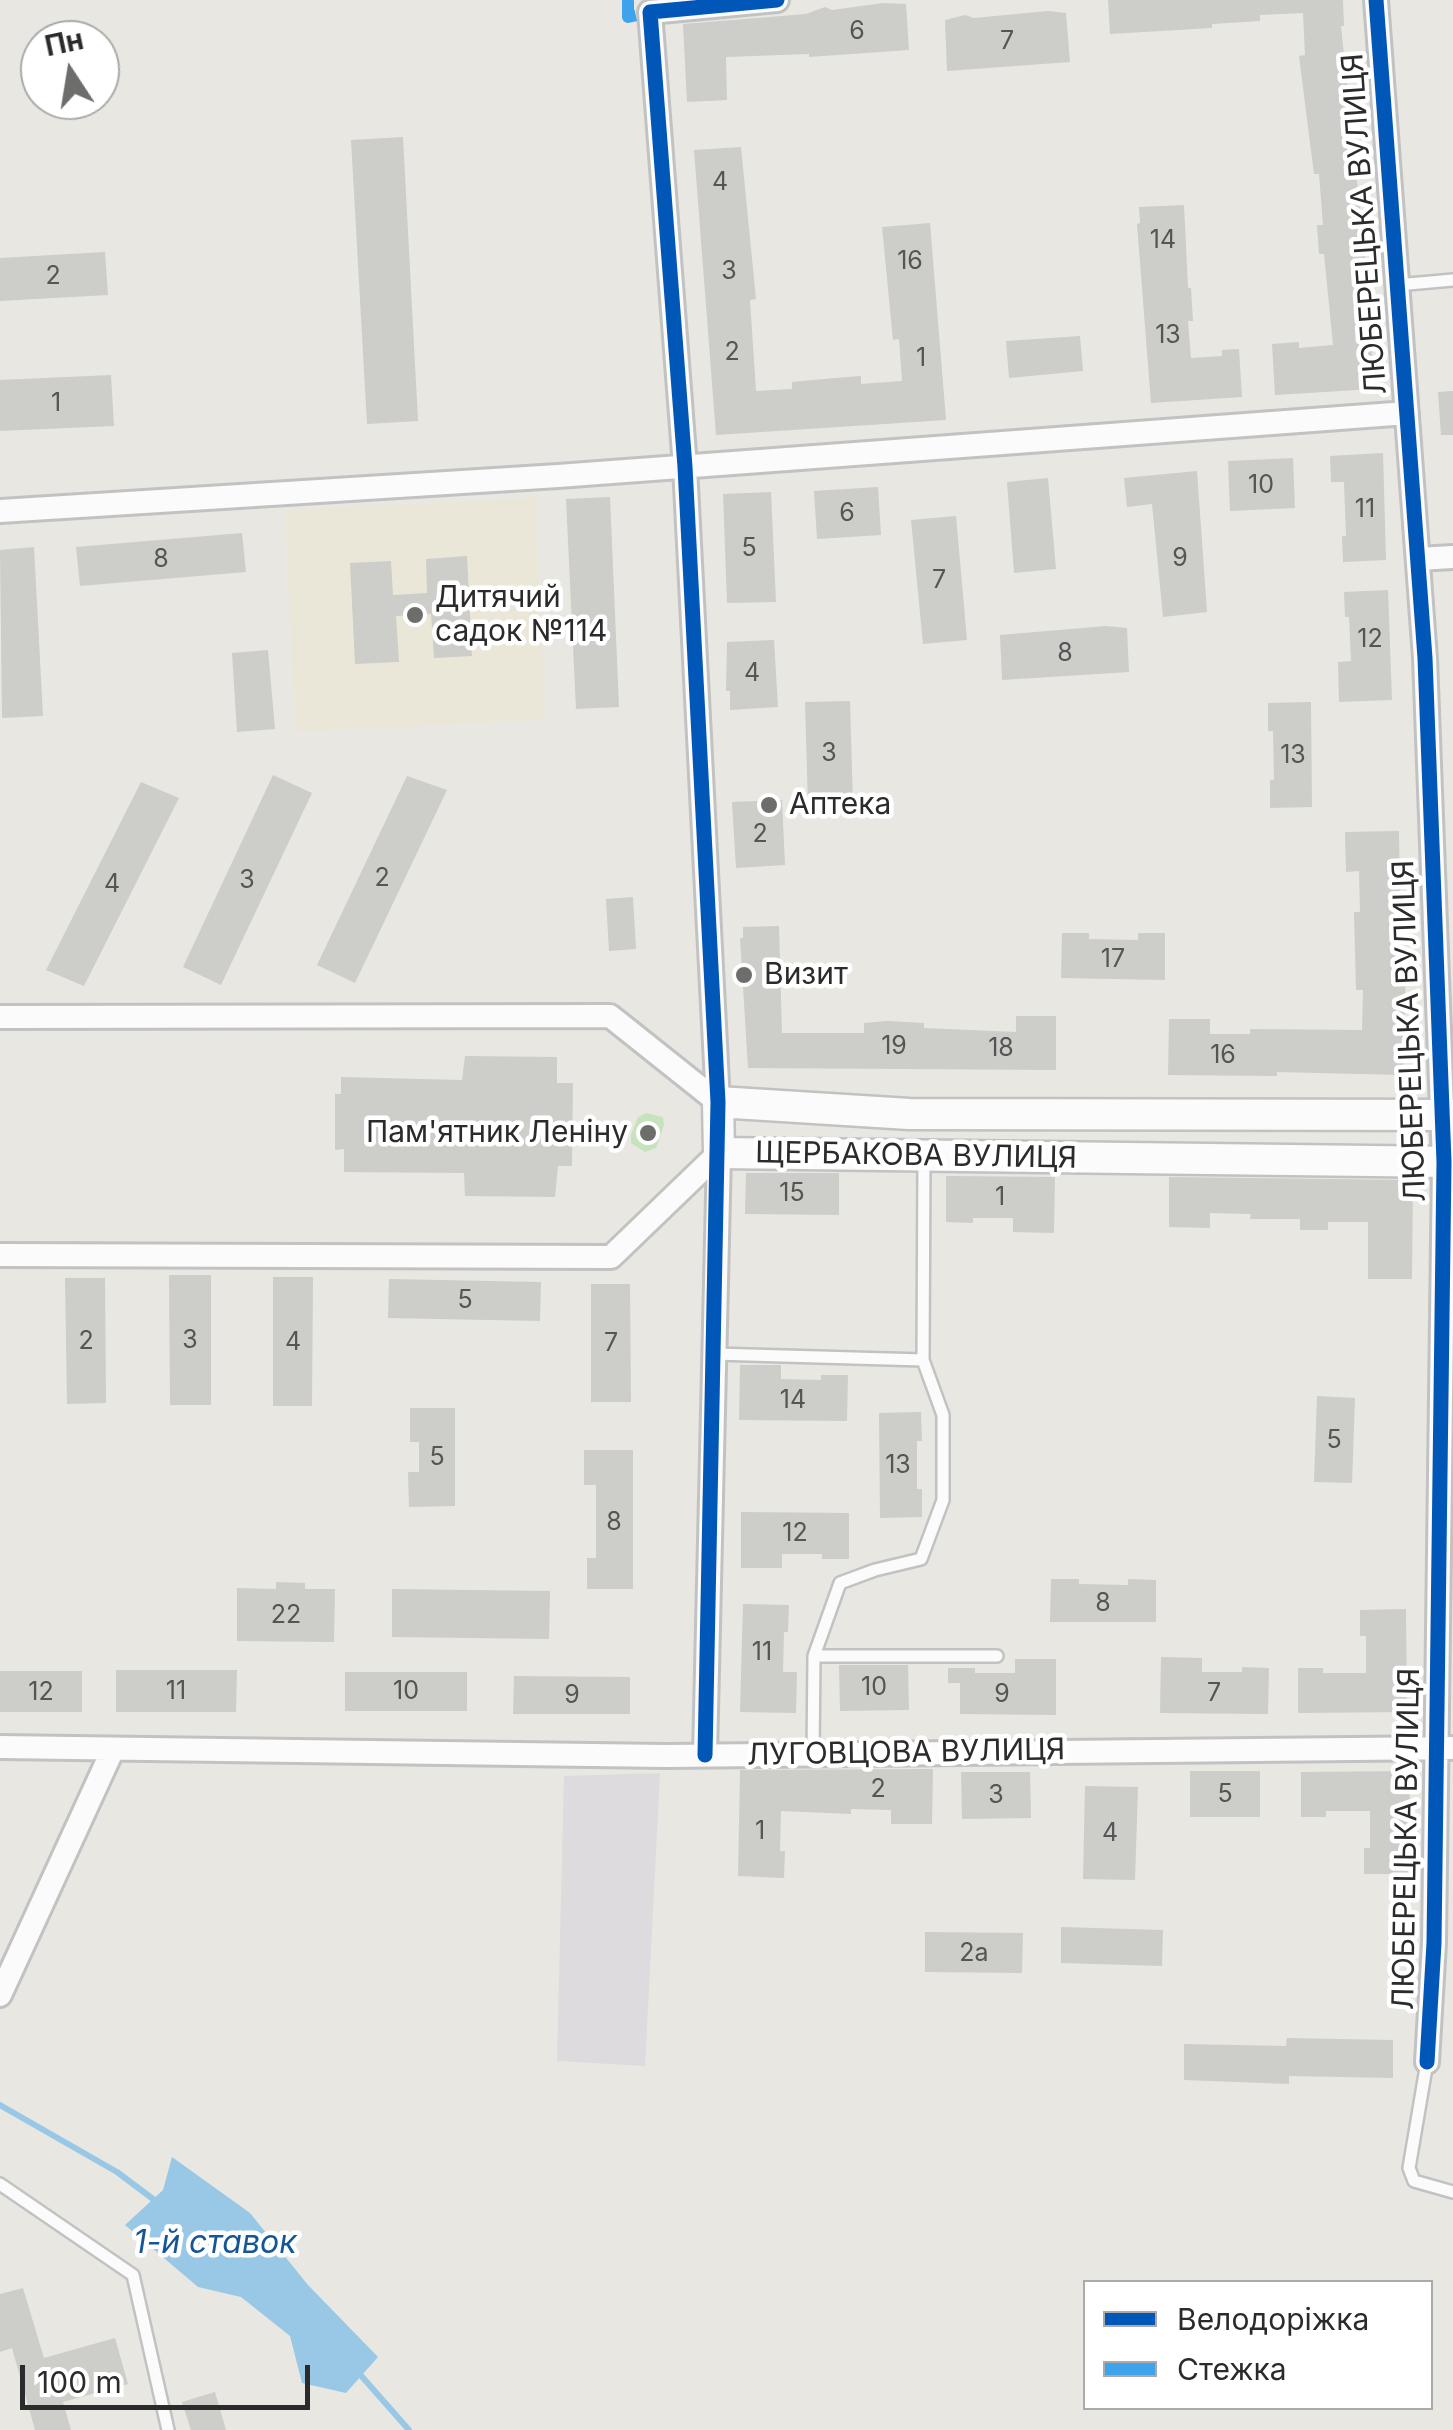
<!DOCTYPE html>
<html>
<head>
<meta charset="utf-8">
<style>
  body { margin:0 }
  #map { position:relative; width:1453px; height:2430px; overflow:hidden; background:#e8e7e2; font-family:Inter,sans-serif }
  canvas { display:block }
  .legend { position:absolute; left:1083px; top:2280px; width:350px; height:130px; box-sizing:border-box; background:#fff; border:2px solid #aaa; margin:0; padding:12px 18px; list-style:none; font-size:30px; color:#2b2b2b }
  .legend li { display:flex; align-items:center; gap:20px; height:50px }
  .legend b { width:50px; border:2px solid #aaa }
  .north { position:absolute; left:20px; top:20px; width:100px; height:100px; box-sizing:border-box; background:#fff; border:2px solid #aaa; border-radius:50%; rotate:348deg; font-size:28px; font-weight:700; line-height:40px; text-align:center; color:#2b2b2b }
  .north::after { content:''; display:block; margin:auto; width:35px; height:45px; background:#6d6d6b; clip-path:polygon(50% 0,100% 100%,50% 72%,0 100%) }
  .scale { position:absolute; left:20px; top:2365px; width:290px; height:45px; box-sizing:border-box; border:5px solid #2b2b2b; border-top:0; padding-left:12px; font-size:30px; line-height:35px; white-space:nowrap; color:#2b2b2b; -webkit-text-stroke:8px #fff; paint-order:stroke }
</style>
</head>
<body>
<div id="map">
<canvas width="1453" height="2430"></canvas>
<ul class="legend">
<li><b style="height:12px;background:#0057b8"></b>Велодоріжка</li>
<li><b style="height:12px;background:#3ea3eb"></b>Стежка</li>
</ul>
<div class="north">Пн</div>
<div class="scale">100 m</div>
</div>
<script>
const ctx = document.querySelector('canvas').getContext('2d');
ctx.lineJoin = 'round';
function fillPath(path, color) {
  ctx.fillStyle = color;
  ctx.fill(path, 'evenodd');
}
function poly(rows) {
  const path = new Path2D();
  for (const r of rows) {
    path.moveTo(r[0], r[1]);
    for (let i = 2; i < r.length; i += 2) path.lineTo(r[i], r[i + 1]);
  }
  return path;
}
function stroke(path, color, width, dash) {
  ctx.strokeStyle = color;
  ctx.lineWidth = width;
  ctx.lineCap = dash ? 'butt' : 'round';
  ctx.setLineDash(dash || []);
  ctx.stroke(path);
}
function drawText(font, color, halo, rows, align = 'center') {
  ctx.font = font + ' Inter,sans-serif';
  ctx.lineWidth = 9;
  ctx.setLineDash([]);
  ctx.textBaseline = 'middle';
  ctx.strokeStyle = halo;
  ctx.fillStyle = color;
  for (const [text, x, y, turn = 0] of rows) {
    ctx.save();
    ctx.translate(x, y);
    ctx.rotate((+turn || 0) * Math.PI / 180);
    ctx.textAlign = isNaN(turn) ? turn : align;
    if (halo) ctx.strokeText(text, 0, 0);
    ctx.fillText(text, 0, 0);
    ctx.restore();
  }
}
const industrial = poly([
  [660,1773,645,2066,557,2061,564,1776]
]);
const education = poly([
  [535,498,545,720,295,732,285,510]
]);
const green = poly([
  [646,1113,663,1117,664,1125,656,1148,645,1152,631,1143,631,1135,638,1117]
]);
const water = poly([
  [172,2157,250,2213,308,2285,378,2357,346,2393,302,2383,290,2336,241,2297,198,2287,125,2225,163,2190]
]);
const stream = poly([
  [0,2105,117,2172,157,2202],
  [357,2371,409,2430]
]);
const building = poly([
  [1108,0,1343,0,1344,26,1341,26,1367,277,1374,389,1275,395,1272,344,1299,342,1299,348,1333,345,1324,254,1319,254,1317,225,1323,225,1319,174,1314,174,1299,56,1305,55,1303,13,1260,15,1260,21,1212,24,1212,28,1110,34],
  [883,3,906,4,909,50,809,57,809,54,726,57,727,100,687,102,683,24,806,14,825,7,832,10],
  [1048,11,1066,13,1070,62,947,71,945,20,965,15,974,18],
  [403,137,418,421,367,424,351,140],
  [741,147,756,299,750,300,756,391,792,389,792,382,835,378,861,376,861,384,902,381,899,339,893,340,882,227,930,223,946,420,716,435,694,150],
  [1184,205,1188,288,1191,288,1193,321,1188,321,1191,358,1222,356,1222,350,1239,349,1242,397,1151,403,1137,224,1140,223,1139,207],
  [105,252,108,295,0,301,0,258],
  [1080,336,1083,371,1009,378,1006,341],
  [111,375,114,426,0,431,0,380],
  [1453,391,1453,435,1441,435,1438,392],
  [1383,453,1386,560,1343,562,1342,536,1346,536,1344,482,1331,482,1330,456],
  [1293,458,1295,508,1230,511,1228,461],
  [1197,471,1207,612,1163,617,1152,504,1127,507,1124,478],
  [1048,478,1056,569,1014,573,1007,482],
  [878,487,881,535,817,539,814,491],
  [771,492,776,602,727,603,723,494],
  [610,497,619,707,576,709,566,499],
  [956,516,967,640,923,644,911,520],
  [242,533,246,572,80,586,76,547],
  [34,547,43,716,2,718,0,550],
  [467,556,472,656,434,658,431,614,396,616,399,662,355,664,350,563,391,561,393,595,427,593,426,559],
  [1388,590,1392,700,1339,702,1338,662,1351,661,1349,617,1345,617,1344,592],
  [1106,626,1127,628,1129,672,1002,680,1000,635],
  [774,640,778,707,730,710,730,691,726,691,727,642],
  [268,650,275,729,237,732,232,653],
  [850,701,853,805,808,806,805,702],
  [1311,702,1312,807,1270,808,1270,780,1274,780,1273,731,1268,731,1268,703],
  [273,775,312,793,221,985,183,967],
  [407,776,447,790,355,983,317,965],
  [141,782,179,798,84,986,46,970],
  [782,800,785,865,736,868,732,802],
  [1399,831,1401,964,1406,964,1403,1075,1277,1072,1277,1076,1168,1075,1169,1019,1210,1019,1210,1034,1250,1034,1250,1029,1362,1030,1363,990,1356,990,1354,912,1360,912,1359,871,1346,872,1345,832],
  [633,897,636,949,609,951,606,899],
  [779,926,782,1033,864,1033,864,1023,887,1021,924,1023,924,1028,1016,1032,1016,1016,1056,1016,1056,1070,748,1068,740,938,743,938,743,927],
  [1062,933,1089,933,1089,939,1138,940,1138,933,1165,933,1165,980,1061,978],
  [465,1056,557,1057,557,1083,573,1083,572,1166,558,1166,555,1197,465,1196,464,1173,344,1172,344,1149,335,1150,335,1094,341,1094,341,1077,462,1080],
  [746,1173,839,1173,839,1215,745,1214],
  [946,1176,1055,1177,1054,1233,1013,1232,1013,1218,973,1218,973,1223,946,1222],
  [1169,1177,1413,1180,1412,1279,1368,1279,1368,1222,1328,1222,1328,1230,1300,1230,1300,1219,1250,1219,1251,1214,1210,1213,1210,1228,1169,1227],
  [169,1275,211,1275,211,1405,170,1405],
  [273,1277,313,1277,312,1406,273,1406],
  [65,1278,105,1278,106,1403,67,1404],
  [389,1279,541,1282,540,1321,388,1318],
  [591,1284,630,1284,631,1402,591,1402],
  [740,1365,781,1365,781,1379,821,1380,821,1375,848,1375,847,1421,739,1420],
  [1317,1396,1355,1398,1352,1483,1314,1482],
  [410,1408,455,1408,455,1506,409,1507,408,1472,419,1472,419,1442,410,1442],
  [921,1412,922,1441,917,1441,917,1489,922,1489,922,1517,880,1518,879,1413],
  [584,1450,633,1450,633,1589,587,1589,587,1558,596,1558,596,1485,584,1485],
  [741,1512,849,1513,849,1559,822,1559,822,1554,782,1554,782,1568,741,1568],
  [1051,1579,1079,1579,1079,1584,1128,1585,1128,1579,1156,1580,1156,1622,1050,1622],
  [276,1582,305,1583,305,1589,335,1589,334,1642,237,1641,237,1588,276,1589],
  [392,1589,550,1591,549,1639,392,1637],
  [743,1604,789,1605,788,1632,784,1632,783,1672,797,1672,796,1713,740,1712],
  [1406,1609,1407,1712,1298,1713,1298,1668,1323,1668,1323,1673,1366,1673,1366,1636,1360,1636,1360,1610],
  [1161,1657,1202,1658,1202,1672,1242,1672,1242,1667,1269,1668,1268,1714,1160,1713],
  [1015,1659,1056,1659,1056,1715,960,1714,960,1683,948,1683,948,1668,975,1668,975,1673,1015,1673],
  [839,1665,908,1665,909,1710,840,1711],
  [116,1670,237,1670,236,1712,116,1712],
  [0,1671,82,1671,82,1712,0,1712],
  [345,1672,467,1672,467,1711,345,1711],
  [514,1676,630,1677,630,1714,513,1714],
  [933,1769,932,1824,891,1824,891,1810,851,1809,851,1814,781,1811,780,1851,785,1851,784,1878,738,1876,740,1770],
  [1190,1771,1260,1771,1260,1817,1190,1817],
  [1410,1771,1410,1874,1364,1874,1364,1848,1370,1848,1370,1811,1326,1811,1326,1817,1301,1817,1301,1772],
  [961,1772,1030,1772,1031,1818,962,1819],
  [1085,1786,1138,1787,1135,1880,1083,1879],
  [1061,1927,1163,1930,1162,1966,1061,1963],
  [925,1932,1023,1933,1022,1973,925,1972],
  [1287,2038,1393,2040,1393,2078,1289,2076,1289,2084,1184,2080,1184,2044,1286,2046],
  [23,2288,44,2358,115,2338,128,2384,63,2402,71,2430,35,2430,12,2348,0,2352,0,2294],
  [215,2392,226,2430,191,2430,182,2402]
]);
const lane = poly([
  [1397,285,1453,280],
  [714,1354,923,1360],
  [814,1656,997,1656],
  [813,1754,814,1656,840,1583,875,1570,921,1559,943,1500,943,1415,923,1360,924,1157],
  [1427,2062,1409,2168,1414,2181,1453,2192],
  [0,2184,133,2275,168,2430]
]);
const street = poly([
  [1376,0,1425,658,1444,1162,1434,1943,1427,2062],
  [0,511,558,476,1407,413],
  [1418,559,1453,557],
  [0,1017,610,1016,718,1102],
  [718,1102,685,467,650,12,777,0],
  [0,1255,611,1257,719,1153],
  [0,1747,666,1756,1451,1748],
  [705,1755,719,1153],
  [0,1995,113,1749]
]);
const secondary = poly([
  [1453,1115,909,1114,718,1102,719,1153,1453,1162]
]);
const quiet = poly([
  [628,0,628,17,650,12]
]);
const cycleway = poly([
  [1376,0,1425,658,1444,1162,1434,1943,1427,2062],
  [705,1755,718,1102,685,467,650,12,777,0]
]);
const markers = [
  [415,615,10,"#6d6d6b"],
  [769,805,10,"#6d6d6b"],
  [744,975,10,"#6d6d6b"],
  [648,1133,10,"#6d6d6b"]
];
const numberNames = [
  ["6",857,31],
  ["7",1007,41],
  ["4",720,182],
  ["14",1163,240],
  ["16",910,261],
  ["3",729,271],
  ["2",53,276],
  ["13",1168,335],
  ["2",732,352],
  ["1",921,358],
  ["1",56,403],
  ["10",1261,485],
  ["11",1365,509],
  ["6",847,513],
  ["5",749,548],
  ["9",1180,558],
  ["8",161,559],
  ["7",939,580],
  ["12",1370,639],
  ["8",1065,653],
  ["4",752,673],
  ["3",829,753],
  ["13",1293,755],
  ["2",760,834],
  ["2",382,878],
  ["3",247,880],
  ["4",112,884],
  ["17",1113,959],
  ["19",894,1046],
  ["18",1001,1048],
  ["16",1223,1055],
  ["15",792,1193],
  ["1",1000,1197],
  ["5",465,1300],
  ["3",190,1340],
  ["2",86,1341],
  ["4",293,1342],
  ["7",611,1343],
  ["14",793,1400],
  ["5",1334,1440],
  ["5",437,1457],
  ["13",898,1465],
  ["8",614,1522],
  ["12",795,1533],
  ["8",1103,1603],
  ["22",286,1615],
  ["11",762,1652],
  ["10",874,1687],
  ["11",176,1691],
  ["10",406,1691],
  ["12",41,1692],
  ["7",1214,1693],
  ["9",1002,1694],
  ["9",572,1695],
  ["2",878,1789],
  ["5",1225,1794],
  ["3",996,1795],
  ["1",760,1831],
  ["4",1110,1833],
  ["2а",974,1953]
];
const streetNames = [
  ["ЛЮБЕРЕЦЬКА ВУЛИЦЯ",1365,224,-94],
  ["ЛЮБЕРЕЦЬКА ВУЛИЦЯ",1410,1031,-92],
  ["ЩЕРБАКОВА ВУЛИЦЯ",916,1156,1],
  ["ЛУГОВЦОВА ВУЛИЦЯ",906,1753,-1],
  ["ЛЮБЕРЕЦЬКА ВУЛИЦЯ",1407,1839,-89]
];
const poiNames = [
  ["Дитячий",435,598],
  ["садок №114",435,632],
  ["Аптека",789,805],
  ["Визит",764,975],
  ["Пам'ятник Леніну",628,1133,"right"]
];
const waterNames = [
  ["1-й ставок",215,2243]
];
fillPath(industrial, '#dddbdd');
fillPath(education, '#ebe7d8');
fillPath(green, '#c6e3bd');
fillPath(water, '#99c8e6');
stroke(stream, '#99c8e6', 6);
fillPath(building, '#cdcdc9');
stroke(lane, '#c2c2c2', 16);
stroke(street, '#c2c2c2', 28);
stroke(secondary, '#c2c2c2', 35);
stroke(lane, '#fcfbfb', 11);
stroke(street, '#fcfbfb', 22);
stroke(secondary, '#fcfbfb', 30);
stroke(quiet, '#3ea3eb', 12, [25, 12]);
stroke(cycleway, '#0057b8', 15);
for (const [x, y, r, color] of markers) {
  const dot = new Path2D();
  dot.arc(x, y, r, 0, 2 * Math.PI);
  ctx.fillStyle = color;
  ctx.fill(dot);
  stroke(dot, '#fff', 4);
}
drawText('25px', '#555554', null, numberNames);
drawText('30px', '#2b2b2b', '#fff', streetNames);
drawText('30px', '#2b2b2b', '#fff', poiNames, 'left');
drawText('italic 32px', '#155696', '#fff', waterNames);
</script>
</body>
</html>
